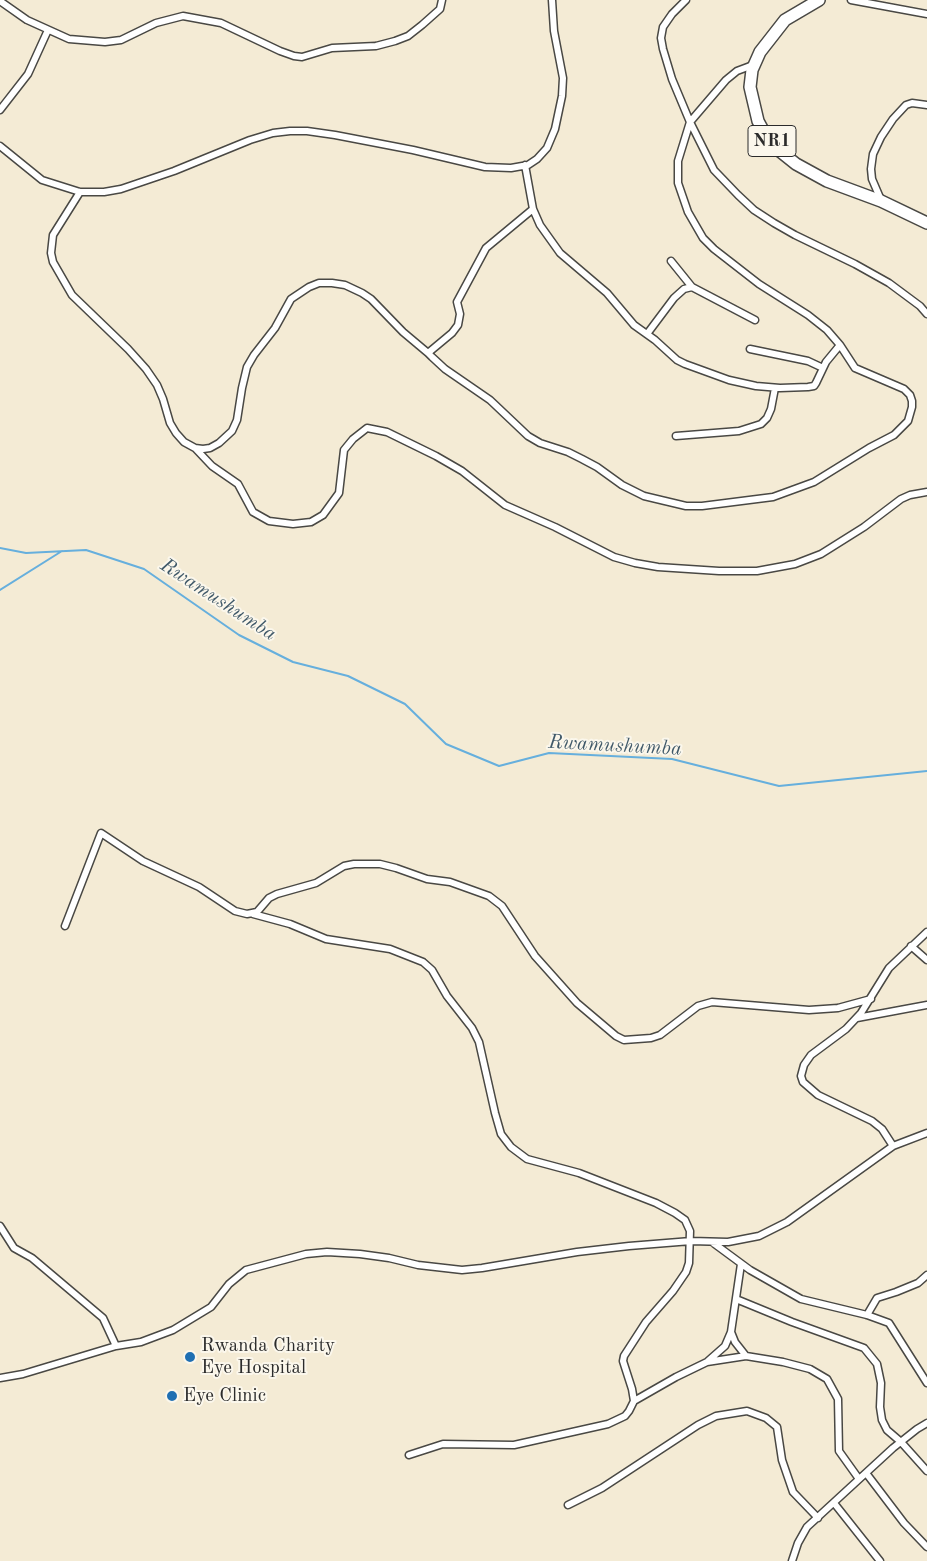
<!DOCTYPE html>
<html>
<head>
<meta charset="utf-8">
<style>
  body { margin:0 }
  canvas { display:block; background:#f4ebd5 }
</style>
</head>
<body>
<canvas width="927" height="1561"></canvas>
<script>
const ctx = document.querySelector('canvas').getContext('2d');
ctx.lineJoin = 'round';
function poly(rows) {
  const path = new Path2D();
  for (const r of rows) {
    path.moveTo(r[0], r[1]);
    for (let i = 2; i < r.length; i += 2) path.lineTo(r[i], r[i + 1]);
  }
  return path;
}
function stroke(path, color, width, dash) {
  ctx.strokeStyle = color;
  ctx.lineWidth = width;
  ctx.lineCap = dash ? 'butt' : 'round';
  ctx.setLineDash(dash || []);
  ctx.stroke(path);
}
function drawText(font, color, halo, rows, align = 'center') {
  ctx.font = font + ' "Old Standard TT",serif';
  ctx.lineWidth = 4;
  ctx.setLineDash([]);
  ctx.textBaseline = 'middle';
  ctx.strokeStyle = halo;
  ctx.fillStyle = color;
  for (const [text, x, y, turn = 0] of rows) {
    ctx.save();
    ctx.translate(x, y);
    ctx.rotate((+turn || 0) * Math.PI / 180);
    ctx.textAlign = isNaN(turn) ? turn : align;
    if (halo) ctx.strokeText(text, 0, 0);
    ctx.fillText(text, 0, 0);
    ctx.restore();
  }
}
const stream = poly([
  [0,548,26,553,86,550,144,569,239,635,293,662,348,676,405,704,446,744,499,766,549,753,672,759,779,786,927,771],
  [0,590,62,551]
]);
const minor = poly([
  [686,0,672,14,663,27,661,38,663,49,672,79,690,122,714,170,738,195,754,210,774,223,795,235,855,264,889,283,920,306,927,314],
  [851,0,927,14],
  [0,1,27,20,69,39,105,42,121,40,156,23,183,16,221,23,280,51,294,56,302,57,332,48,376,46,395,41,408,36,422,25,440,9,442,0],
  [0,110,28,74,48,30],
  [0,146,42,180,80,192,104,192,121,189,174,171,250,140,273,133,290,131,307,131,335,135,413,150,485,167,511,168,528,165,537,159,547,148,555,129,562,96,563,78,554,31,552,0],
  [525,165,533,209,486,248,457,302,460,314,458,325,452,333,428,353,432,357,445,369,490,400,528,436,540,443,568,452,582,459,597,467,622,485,644,496,686,506,702,506,773,497,814,482,869,448,894,435,908,421,912,407,912,401,910,395,904,389,855,368,840,345,827,330,808,315,759,284,714,249,703,238,688,212,678,183,678,161,690,122,726,80,737,71,753,65],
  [80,192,53,235,51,253,53,262,72,295,128,349,146,369,157,385,163,399,170,423,176,433,184,442,195,448,203,449,210,448,219,443,232,431,237,420,242,388,247,367,254,355,275,328,291,299,309,287,319,283,332,283,345,285,362,293,371,299,403,332,428,353],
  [881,200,872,179,871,169,873,154,881,137,893,119,906,105,912,103,927,105],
  [533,209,540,225,560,253,607,293,634,325,655,340,677,360,685,364,729,380,756,386,780,388,808,387,814,386,816,383,826,362,840,345],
  [671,261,692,287],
  [647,334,674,298,684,289,692,287,755,320],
  [750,349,808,361,823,368],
  [676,436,739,431,761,424,767,418,771,409,775,388],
  [195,448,212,466,238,484,253,512,269,521,293,524,311,522,323,515,339,493,344,450,353,439,367,428,387,432,436,456,462,471,505,505,555,527,614,557,635,563,658,567,719,571,757,571,795,564,821,554,864,527,901,499,910,495,927,492],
  [253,914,290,924,326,939,390,949,423,962,432,970,447,996,472,1028,479,1042,495,1113,501,1134,511,1147,527,1159,579,1173,656,1203,675,1213,685,1220,690,1231,689,1263,686,1272,673,1291,646,1322,624,1356,623,1361,632,1389,634,1401,629,1411,625,1416,608,1424,514,1445,443,1444,409,1455],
  [65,926,101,833,143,861,199,887,235,911,247,914,257,912,269,898,277,894,316,883,344,866,354,864,380,864,396,868,427,879,450,882,489,896,502,906,535,956,577,1003,616,1036,624,1040,651,1038,660,1035,698,1006,712,1002,809,1010,838,1008,871,999],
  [911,946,927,960],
  [857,1018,927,1005],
  [893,1146,882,1129,872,1121,818,1095,803,1082,801,1076,804,1065,811,1055,846,1029,861,1013,889,968,927,932],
  [0,1226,14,1248,32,1258,103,1318,116,1346],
  [712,1242,750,1270,801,1299,867,1315,889,1323,927,1383],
  [741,1264,731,1332,735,1342,746,1356],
  [736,1299,792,1322,864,1348,877,1364,881,1383,880,1407,882,1420,887,1430,901,1442,927,1471],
  [867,1315,877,1298,896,1292,918,1283,927,1275],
  [708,1361,725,1346,731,1332],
  [0,1378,23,1374,116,1346,141,1342,173,1330,211,1307,229,1284,246,1270,306,1254,327,1252,360,1254,389,1258,418,1265,462,1270,482,1268,577,1252,629,1246,691,1241,728,1242,759,1236,787,1222,893,1146,927,1133],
  [634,1401,676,1377,707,1362,746,1356,783,1362,810,1369,827,1379,838,1399,839,1451,859,1479],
  [866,1473,904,1523,927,1547],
  [834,1503,880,1561],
  [568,1505,602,1488,698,1425,716,1416,747,1411,766,1418,777,1427,782,1460,793,1492,818,1518],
  [792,1561,798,1543,807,1527,893,1448,917,1429,927,1423]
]);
const trunk = poly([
  [819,0,785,20,760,52,752,70,750,87,758,121,765,134,781,152,796,164,827,181,881,201,927,223]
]);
const markers = [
  [190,1357,6,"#1f6fb2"],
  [172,1396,6,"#1f6fb2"]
];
const shields = [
  [772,141,48]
];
const shieldNames = [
  ["NR1",772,141]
];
const poiNames = [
  ["Rwanda Charity",201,1346],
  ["Eye Hospital",201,1368],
  ["Eye Clinic",183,1396]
];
const waterNames = [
  ["Rwamushumba",218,600,33],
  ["Rwamushumba",615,746,3]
];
stroke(stream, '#66afdd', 2);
stroke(minor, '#494844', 9);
stroke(trunk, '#494844', 14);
stroke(minor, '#fff', 6);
stroke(trunk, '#fff', 11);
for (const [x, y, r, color] of markers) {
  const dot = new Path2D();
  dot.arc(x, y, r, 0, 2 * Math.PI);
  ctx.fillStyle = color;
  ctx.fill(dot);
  stroke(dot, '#fbf7ec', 2);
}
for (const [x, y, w] of shields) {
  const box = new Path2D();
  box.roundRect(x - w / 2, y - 15.5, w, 31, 4);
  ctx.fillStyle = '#fbf7ec';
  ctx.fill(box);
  stroke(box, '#2b2b2b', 1);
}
drawText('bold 18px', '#2b2b2b', null, shieldNames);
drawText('19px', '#2b2b2b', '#fbf7ec', poiNames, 'left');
drawText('italic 20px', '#405969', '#fbf7ec', waterNames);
</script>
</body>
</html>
